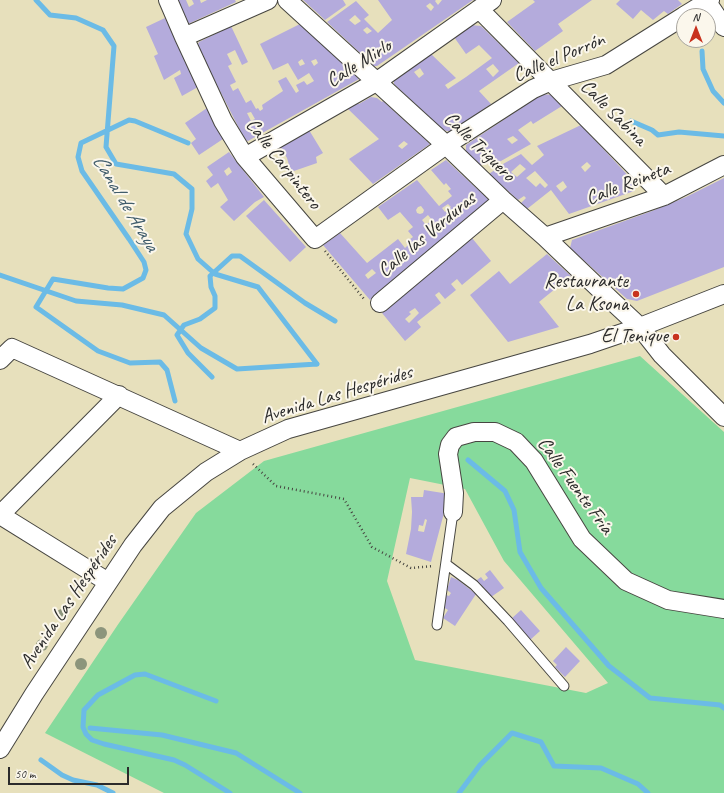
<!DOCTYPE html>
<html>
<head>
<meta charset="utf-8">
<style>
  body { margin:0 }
  #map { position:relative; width:724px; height:793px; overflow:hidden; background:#e7e0bc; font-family:Caveat,sans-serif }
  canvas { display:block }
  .north { position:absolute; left:676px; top:8px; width:40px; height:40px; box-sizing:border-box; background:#fbf7ec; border:1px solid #a8a59f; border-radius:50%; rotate:0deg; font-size:11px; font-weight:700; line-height:16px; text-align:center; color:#2b2b2b }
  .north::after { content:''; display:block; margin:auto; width:14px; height:18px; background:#c8321e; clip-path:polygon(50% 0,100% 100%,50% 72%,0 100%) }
  .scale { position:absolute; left:8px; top:767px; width:121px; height:18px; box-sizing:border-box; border:2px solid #2b2b2b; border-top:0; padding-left:5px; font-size:12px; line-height:14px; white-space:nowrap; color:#2b2b2b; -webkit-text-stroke:3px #fbf7ec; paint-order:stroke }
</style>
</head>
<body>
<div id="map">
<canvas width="724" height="793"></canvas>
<div class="north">N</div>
<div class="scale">50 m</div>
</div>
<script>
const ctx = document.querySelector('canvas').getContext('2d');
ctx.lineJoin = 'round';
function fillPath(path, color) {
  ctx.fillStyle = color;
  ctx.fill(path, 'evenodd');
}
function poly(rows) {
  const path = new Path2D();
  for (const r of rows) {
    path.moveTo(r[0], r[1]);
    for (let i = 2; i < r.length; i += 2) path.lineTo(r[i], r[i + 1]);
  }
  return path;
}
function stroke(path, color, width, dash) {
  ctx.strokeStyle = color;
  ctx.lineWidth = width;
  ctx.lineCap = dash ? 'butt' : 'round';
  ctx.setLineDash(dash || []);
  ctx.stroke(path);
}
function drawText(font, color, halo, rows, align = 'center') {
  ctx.font = font + ' Caveat,sans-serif';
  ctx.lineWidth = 4;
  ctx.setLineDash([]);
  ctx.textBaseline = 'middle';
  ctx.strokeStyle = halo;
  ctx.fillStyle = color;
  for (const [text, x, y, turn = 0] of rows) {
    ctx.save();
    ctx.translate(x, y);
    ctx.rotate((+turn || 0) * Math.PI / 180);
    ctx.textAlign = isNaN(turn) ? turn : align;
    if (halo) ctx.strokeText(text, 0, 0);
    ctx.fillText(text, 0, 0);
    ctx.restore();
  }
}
const green = poly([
  [640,356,724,432,724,793,164,793,45,733,119,623,196,513,264,461],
  [410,478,465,489,504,561,608,683,586,693,415,660,387,581]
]);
const stream = poly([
  [36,0,50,15,76,18,103,30,114,46,106,147,116,164,174,174,192,189,192,209,186,234,198,259,215,274,258,287,317,364],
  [702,51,703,69,713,91,724,103],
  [631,121,652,130,658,135,679,132,724,136],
  [0,275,76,301,122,305,164,315,201,348,237,369,317,364],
  [212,377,188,353,177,335,184,325,200,319,215,308,215,296,211,287,210,276,232,256,240,256,305,303,335,321],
  [175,401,167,370,160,362,130,363,98,351,36,307,53,279,108,288,123,289,143,278,146,270,144,262,129,239,82,171,78,157,81,143,129,120,135,121,188,143],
  [468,460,505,491,514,510,520,552,541,588,609,666,650,698,720,705,724,708],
  [216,701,145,674,135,675,98,695,84,710,83,727,86,734,92,740,104,744,174,760,185,765,230,793],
  [90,728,162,735,236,753,300,793],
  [41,760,62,775,73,780,97,785,113,793],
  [459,793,480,765,512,733,541,742,554,766,601,768,638,784,648,793]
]);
const building = poly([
  [176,0,186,0,189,7,194,4,192,0,200,0,201,3,207,0,235,0,236,2,188,24],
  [303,0,343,0,346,5,325,20],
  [378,0,436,0,435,1,438,5,442,0,473,0,377,66,374,66,327,22,356,1,369,15,364,19,378,33,392,20],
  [430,3,434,7,431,11,426,6],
  [355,15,361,21,355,25,349,20],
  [367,27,372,31,367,34,363,30],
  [533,0,592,0,558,24,563,31,535,51,507,22,535,2],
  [620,0,678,0,682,4,668,14,664,11,653,20,641,10,633,19,616,4],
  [165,18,198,87,182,96,174,78,181,74,180,70,164,80,154,56,158,54,146,27],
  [300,24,359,79,248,141,245,140,197,46,199,42,231,26,248,62,242,65,235,50,227,54,232,64,228,66,236,82,230,85,233,91,238,88,246,103,251,100,256,109,258,108,260,111,263,109,262,105,283,91,278,81,286,77,296,93,299,91,296,85,304,81,307,85,314,81,309,73,298,80,288,63,273,70,260,44],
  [302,59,305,64,300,66,298,62],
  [316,59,318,63,314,66,311,61],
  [251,112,255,119,251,121,247,113],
  [471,25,481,26,519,63,479,91,491,104,451,132,443,130,394,84,394,78,430,53,456,78,445,85,448,89,466,77,492,58,479,45,466,54,454,37],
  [493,64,499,71,493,77,486,69],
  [420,68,424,74,419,78,414,72],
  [542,94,552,95,562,106,533,124,531,121,518,130,531,144,501,161,480,165,466,153,466,145],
  [513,136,518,140,512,144,507,139],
  [371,97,377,98,382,102,383,101,430,144,373,184,349,159,379,139,347,108,357,102,359,104],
  [404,141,408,144,402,149,398,146],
  [207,108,223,139,199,155,191,143,196,139,185,123],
  [581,125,635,183,634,191,569,214,551,190,527,209,521,203,526,198,524,196,518,200,489,174,503,164,521,154,532,165,544,155,537,146],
  [587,162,591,166,585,172,581,167],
  [520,164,526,169,517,177,511,172],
  [535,171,548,185,545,188,540,183,536,187,526,178],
  [563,181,567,187,561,192,556,186],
  [309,130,323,153,316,157,317,163,291,172,287,158,280,146],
  [229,152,264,197,255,202,234,221,220,207,228,200,218,183,211,188,206,181,213,175,207,167],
  [229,167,232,172,227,176,224,171],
  [446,160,488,199,488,202,370,300,323,245,340,233,367,263,398,239,405,248,408,245,406,242,413,237,408,231,413,227,400,212,388,220,378,207,417,180,439,206,452,196,448,191,451,189,446,183,444,185,431,170],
  [448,204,451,207,445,212,442,208],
  [421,206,424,210,423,213,420,214,417,213,416,210,418,207],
  [428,215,432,220,426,225,422,220],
  [372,269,376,273,368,279,365,275],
  [724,178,724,267,637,301,627,299,570,248,572,240,652,211,686,197],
  [264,200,306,247,290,262,246,216],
  [472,238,491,261,462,285,457,279,451,284,456,290,445,299,439,292,435,295,441,303,417,322,421,327,405,341,382,313],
  [415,308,419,313,409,323,405,319,411,314,409,312],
  [547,254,571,276,539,302,559,327,508,342,470,295,499,271,510,284],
  [424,490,449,494,431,562,406,554,411,529,412,512,411,497,423,497],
  [425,519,427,520,424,532,418,531,419,525,423,526],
  [490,570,504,588,491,597,477,580,481,577,484,581,488,578,485,574],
  [451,577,458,580,476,594,455,626,443,618,448,610,443,607,446,595,449,596,451,593,447,590],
  [521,610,540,631,530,640,511,619],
  [566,647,580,661,565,677,555,667,557,665,553,661]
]);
const path = poly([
  [325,251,364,299],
  [253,464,276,486,344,499,372,547,411,568,433,566]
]);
const service = poly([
  [446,564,474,585,508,621,564,686],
  [437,625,453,512]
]);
const minor = poly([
  [168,0,184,37,223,121,245,157,315,239,446,145,533,89,551,81,606,65,684,16],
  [287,0,446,145,503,200,545,237,612,301,640,327,662,355,724,417],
  [707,2,724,27],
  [479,9,664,196],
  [684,16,710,0],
  [184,37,268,0],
  [245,157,376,82,492,0],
  [545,237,664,196,724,165],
  [380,303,503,200],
  [0,360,12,348,240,451],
  [453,512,454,493,448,454,450,445,456,437,474,432,495,432,516,442,534,461,582,539,626,581,668,600,724,609],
  [0,515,119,395],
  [0,515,108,582],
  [0,749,34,694,133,545,162,508,206,472,240,451,288,429,590,344,640,327,724,294]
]);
const trees = [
  [62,615],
  [101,633],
  [42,645],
  [81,664]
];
const markers = [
  [636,294,4,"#c8321e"],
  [676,337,4,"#c8321e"]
];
const streetNames = [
  ["Calle el Porrón",559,58,-23],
  ["Calle Mirlo",359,64,-32],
  ["Calle Sabina",613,113,45],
  ["Calle Triguero",479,147,44],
  ["Calle Carpintero",283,164,52],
  ["Calle Reineta",628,184,-21],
  ["Calle las Verduras",427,235,-40],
  ["Avenida Las Hespérides",337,395,-17],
  ["Calle Fuente Fría",575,486,54],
  ["Avenida Las Hespérides",69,602,-56]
];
const poiNames = [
  ["Restaurante",628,282],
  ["La Ksona",628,305],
  ["El Tenique",668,337]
];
const waterNames = [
  ["Canal de Araya",125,203,59]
];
fillPath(green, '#86da9c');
stroke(stream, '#6bbbe6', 5);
fillPath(building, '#b4abdc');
stroke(service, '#474641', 11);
stroke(minor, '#474641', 20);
stroke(path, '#474641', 2.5, [1, 3]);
stroke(service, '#fff', 9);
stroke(minor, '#fff', 18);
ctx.fillStyle = '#8c957c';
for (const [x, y] of trees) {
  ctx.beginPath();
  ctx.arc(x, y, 6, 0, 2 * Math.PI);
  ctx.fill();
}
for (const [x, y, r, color] of markers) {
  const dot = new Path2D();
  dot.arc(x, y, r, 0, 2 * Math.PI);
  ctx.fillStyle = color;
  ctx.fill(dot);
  stroke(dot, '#fbf7ec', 1.5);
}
drawText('20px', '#2b2b2b', '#fbf7ec', streetNames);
drawText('20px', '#2b2b2b', '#fbf7ec', poiNames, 'right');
drawText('italic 21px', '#415d6c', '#fbf7ec', waterNames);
</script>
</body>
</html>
